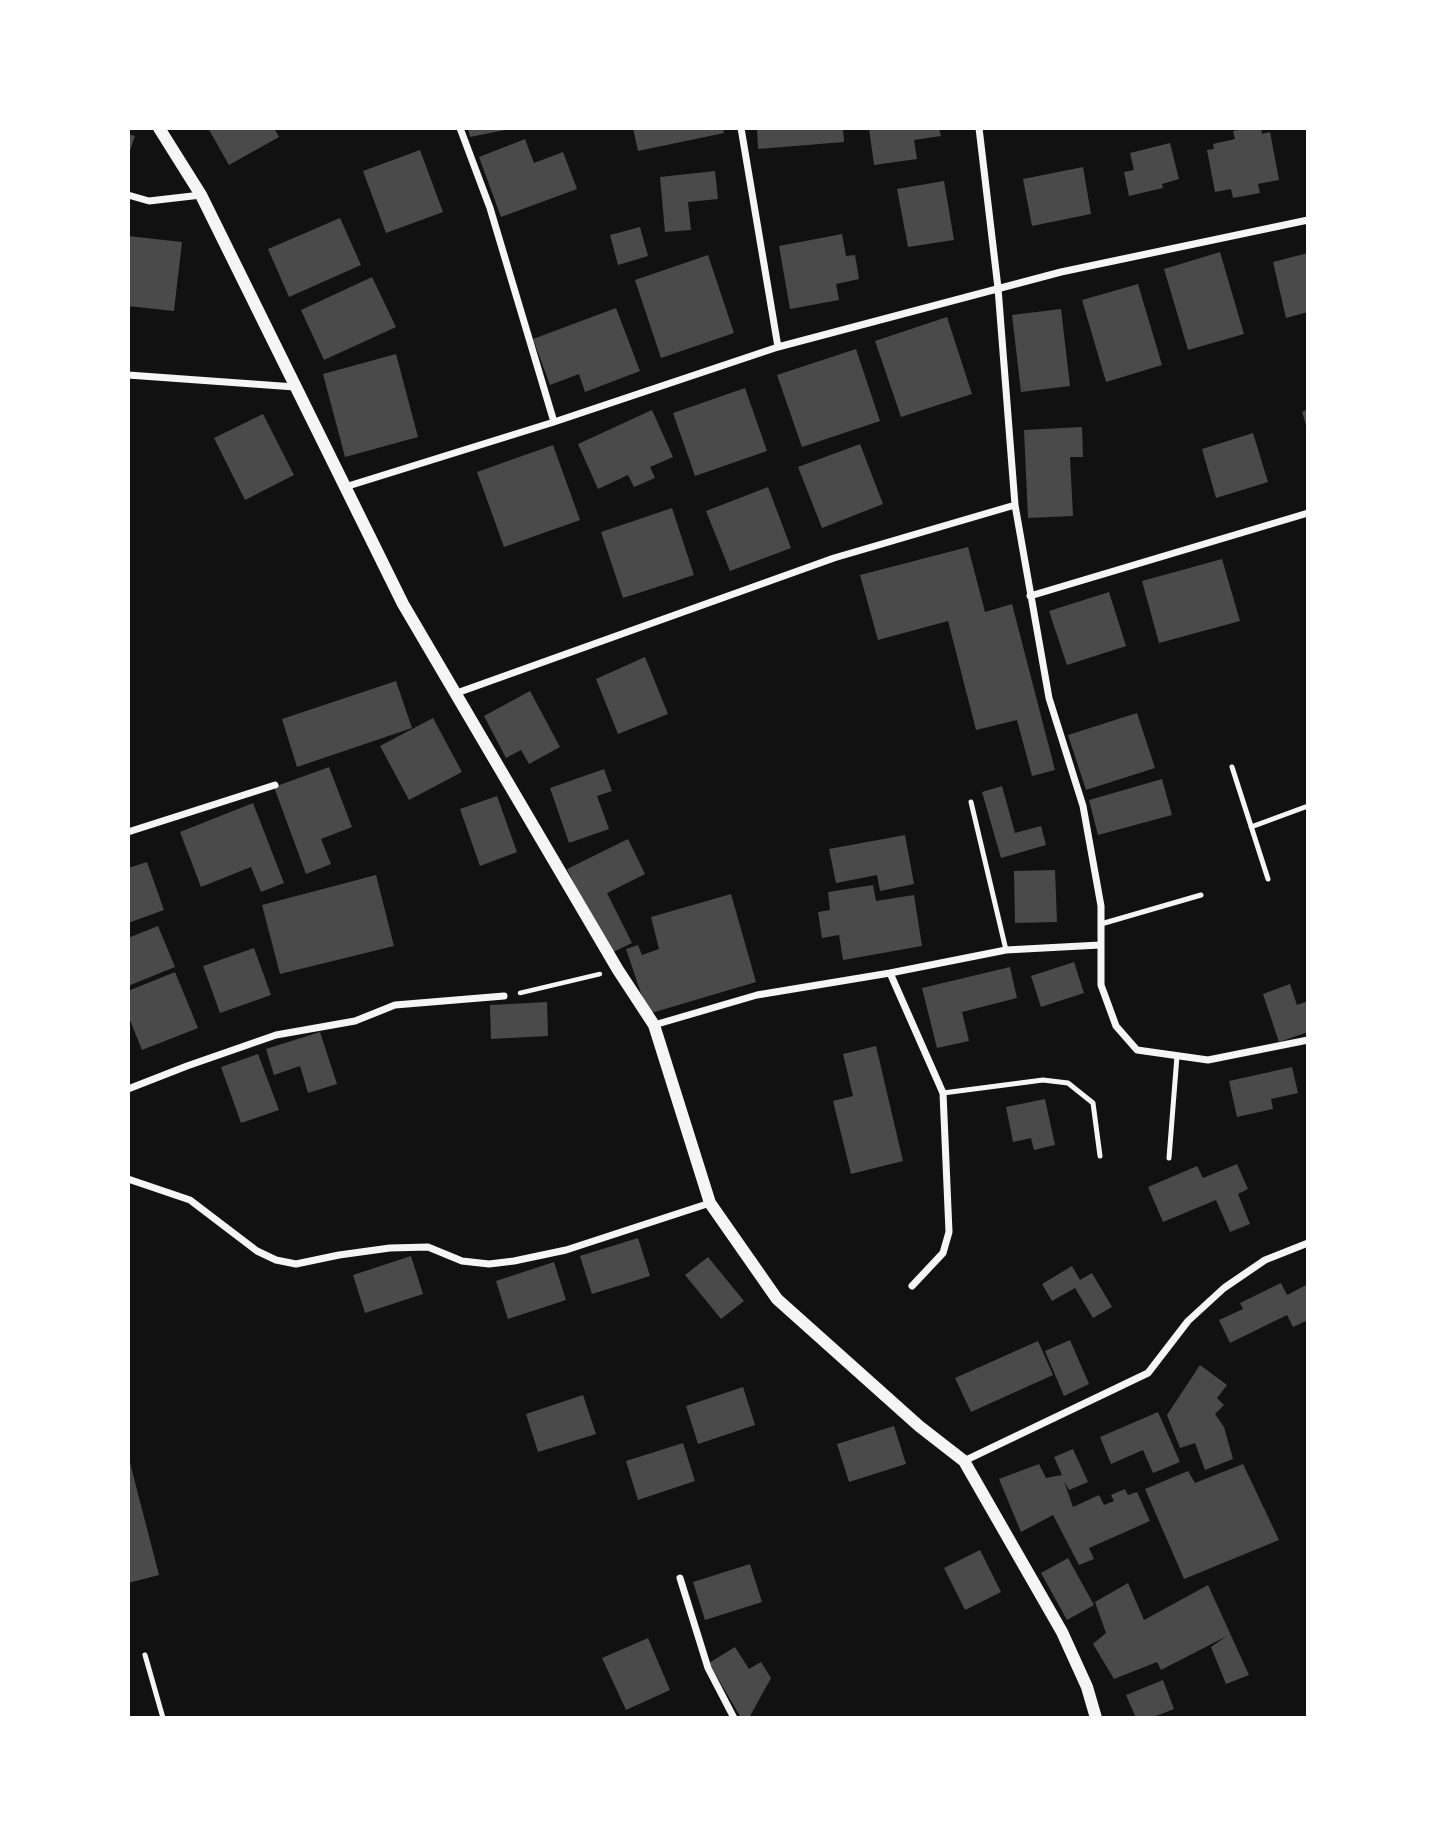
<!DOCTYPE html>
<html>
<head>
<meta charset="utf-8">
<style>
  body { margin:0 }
  #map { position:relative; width:1436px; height:1846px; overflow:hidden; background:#111; font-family:Signika,sans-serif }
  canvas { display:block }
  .frame { position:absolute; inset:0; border:130px solid #fff; pointer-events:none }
</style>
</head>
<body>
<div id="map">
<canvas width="1436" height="1846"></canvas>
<div class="frame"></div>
</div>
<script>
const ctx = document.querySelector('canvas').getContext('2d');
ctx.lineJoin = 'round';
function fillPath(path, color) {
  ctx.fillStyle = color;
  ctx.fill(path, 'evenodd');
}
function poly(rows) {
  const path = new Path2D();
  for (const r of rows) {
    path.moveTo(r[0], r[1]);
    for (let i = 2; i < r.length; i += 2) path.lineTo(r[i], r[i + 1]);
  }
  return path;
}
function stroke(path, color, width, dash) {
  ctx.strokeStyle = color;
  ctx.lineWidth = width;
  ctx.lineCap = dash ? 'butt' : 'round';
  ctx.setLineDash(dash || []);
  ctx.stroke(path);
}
const building = poly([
  [208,128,274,128,279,137,229,165],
  [468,128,510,128,510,129,470,137],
  [633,128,723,128,724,133,638,151],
  [757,128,843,128,844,142,758,149],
  [869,128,939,128,941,136,914,140,917,159,874,165],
  [1251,128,1261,128,1262,134,1270,132,1279,180,1258,184,1260,193,1233,198,1231,189,1215,192,1207,150,1214,149,1213,144,1235,139,1233,131],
  [128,134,135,136,128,156],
  [525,139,534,163,563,152,577,189,501,217,479,157],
  [1170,143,1179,179,1162,184,1163,188,1129,196,1124,172,1134,170,1130,153],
  [420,150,443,212,386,233,363,171],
  [1083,167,1091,214,1032,226,1023,179],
  [715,171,718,199,688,202,691,230,665,232,660,177],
  [944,181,954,240,908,247,897,189],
  [340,218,361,265,289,297,268,249],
  [640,227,648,256,618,265,610,235],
  [842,234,846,256,855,255,859,279,836,284,839,300,790,309,779,246],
  [128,236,182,242,174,311,128,306],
  [1220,252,1244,334,1188,350,1164,269],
  [1308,253,1308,312,1286,318,1273,262],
  [708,255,734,333,661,358,635,280],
  [372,277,396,327,324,360,301,310],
  [1138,284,1162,365,1106,382,1082,300],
  [616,308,640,371,585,392,579,374,550,385,533,339],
  [1061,309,1070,386,1021,392,1012,315],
  [947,317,972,394,901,417,875,341],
  [856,349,880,421,802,447,777,375],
  [396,354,418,437,345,457,323,374],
  [745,388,767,451,695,476,673,413],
  [1308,409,1308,431,1302,412],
  [652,410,673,457,650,467,655,478,634,487,628,475,598,489,578,444],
  [263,414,294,475,245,500,214,438],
  [1082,427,1083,457,1070,457,1073,516,1028,518,1024,430],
  [1253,433,1268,482,1216,498,1202,449],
  [860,444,883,504,822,528,798,467],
  [553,445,580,520,504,547,477,472],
  [768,487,791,548,730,571,706,511],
  [672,508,694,575,623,598,601,532],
  [968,547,985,612,1012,604,1055,770,1032,776,1017,720,976,730,948,621,878,640,860,575],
  [1222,559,1240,621,1159,643,1142,581],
  [1109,592,1126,646,1067,665,1049,611],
  [645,657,668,714,618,734,596,679],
  [396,681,412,728,297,767,282,719],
  [530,691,560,747,529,764,521,750,506,758,484,716],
  [1137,713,1155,768,1086,790,1068,735],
  [433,718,462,772,409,800,380,746],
  [329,767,352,827,321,839,331,864,306,874,274,787],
  [604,769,612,791,597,796,609,829,569,843,550,788],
  [1162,779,1172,815,1098,835,1089,800],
  [1002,786,1015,833,1041,826,1046,845,1001,858,982,792],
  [497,796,517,852,480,866,460,809],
  [253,803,284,883,261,892,251,867,201,887,180,832],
  [905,835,914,884,880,891,877,875,836,883,829,849],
  [628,839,645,874,607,893,632,943,609,954,567,869],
  [147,862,164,910,128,923,128,868],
  [1055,870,1057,922,1015,923,1014,871],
  [376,875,394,946,280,974,262,905],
  [873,885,876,901,914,895,922,946,843,960,839,935,822,938,818,912,830,910,828,892],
  [731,894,756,982,648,1014,626,949,638,945,642,955,659,949,651,917],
  [158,926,175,967,128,986,128,938],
  [254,948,271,995,220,1013,203,966],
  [1074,962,1084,993,1041,1007,1031,976],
  [1010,967,1017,998,962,1012,969,1041,937,1048,922,988],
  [175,972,198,1028,142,1050,128,1015,128,991],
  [1290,984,1297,1005,1308,1001,1308,1032,1279,1042,1263,994],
  [547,1002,548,1036,491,1039,490,1005],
  [320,1032,337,1084,308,1093,300,1066,274,1075,266,1049],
  [876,1046,903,1161,851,1174,833,1101,853,1096,843,1054],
  [258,1054,279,1110,241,1123,221,1067],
  [1292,1067,1298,1093,1271,1099,1273,1109,1237,1117,1229,1081],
  [1045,1099,1055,1145,1034,1150,1031,1138,1013,1142,1006,1107],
  [1237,1164,1248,1189,1238,1194,1250,1224,1230,1232,1216,1200,1163,1222,1148,1187,1197,1166,1203,1178],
  [638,1238,650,1276,592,1294,580,1256],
  [411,1256,423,1294,365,1313,353,1275],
  [708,1257,744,1301,721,1319,685,1275],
  [554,1262,566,1300,508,1319,496,1281],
  [1072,1266,1080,1280,1092,1273,1112,1307,1093,1318,1075,1288,1052,1301,1042,1284],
  [1281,1283,1287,1295,1308,1284,1308,1320,1293,1327,1287,1315,1230,1343,1219,1320,1243,1309,1240,1303],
  [1070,1340,1089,1384,1064,1396,1045,1351],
  [1038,1341,1053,1375,971,1412,955,1378],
  [1200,1365,1227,1385,1217,1398,1224,1405,1215,1414,1224,1427,1233,1459,1205,1470,1195,1443,1180,1448,1167,1415],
  [743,1387,755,1425,698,1444,686,1406],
  [583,1395,596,1434,538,1452,526,1414],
  [1158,1412,1180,1462,1153,1473,1143,1450,1111,1464,1100,1437],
  [894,1426,906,1464,849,1482,837,1444],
  [683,1443,695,1481,638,1500,626,1461],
  [1073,1449,1088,1482,1069,1490,1064,1481,1073,1507,1099,1495,1104,1505,1114,1501,1111,1495,1125,1489,1128,1495,1137,1492,1150,1521,1089,1548,1094,1559,1079,1565,1053,1515,1021,1532,999,1479,1039,1464,1046,1478,1062,1475,1054,1457],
  [129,1459,159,1575,128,1583,128,1460],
  [1243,1464,1279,1540,1184,1579,1145,1489,1188,1471,1195,1483],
  [980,1550,1001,1592,965,1610,944,1568],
  [1068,1558,1094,1605,1067,1620,1041,1573],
  [750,1564,762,1602,705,1620,693,1582],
  [1128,1583,1144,1620,1208,1585,1249,1675,1226,1684,1211,1647,1227,1636,1161,1670,1157,1662,1114,1679,1093,1644,1106,1633,1095,1602],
  [648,1638,670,1690,626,1710,602,1658],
  [735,1647,749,1669,761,1662,771,1678,749,1718,741,1718,709,1663],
  [1163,1680,1174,1709,1151,1718,1136,1718,1126,1695]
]);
const path = poly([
  [520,993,600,974]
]);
const service = poly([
  [1232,767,1268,879],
  [971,802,1006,950],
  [1251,827,1308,806],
  [1101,924,1201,895],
  [943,1093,1043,1080,1068,1083,1093,1103,1100,1156],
  [1169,1158,1177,1056],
  [145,1655,163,1718]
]);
const minor = poly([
  [460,128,490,208,554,422],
  [741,128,778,347],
  [979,128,998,288,1015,505,1049,698,1083,806,1101,906,1101,985,1116,1026,1137,1050,1208,1060,1308,1040],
  [128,195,149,201,201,195],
  [128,375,295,387],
  [345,487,554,422,778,347,1061,272,1308,220],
  [1030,596,1308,513],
  [454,694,834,558,1015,505],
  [128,832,275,785],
  [890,973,943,1093,949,1232,943,1253,912,1286],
  [654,1025,757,995,890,973,1006,950,1100,945],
  [128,1089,187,1066,276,1035,355,1021,395,1005,504,996],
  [128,1179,190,1200,257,1251,276,1260,296,1264,339,1255,390,1248,428,1247,462,1261,489,1264,514,1261,566,1250,710,1203],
  [964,1461,1148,1373,1188,1321,1224,1288,1265,1260,1308,1243],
  [680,1578,708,1668,734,1718]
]);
const tertiary = poly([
  [159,128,201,195,403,604,618,970,654,1025,710,1203,777,1299,919,1426,964,1461,1062,1632,1087,1687,1096,1718]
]);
fillPath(building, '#4a4a4a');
stroke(path, '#f5f5f5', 4.5);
stroke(service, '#f5f5f5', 5);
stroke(minor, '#f5f5f5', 7);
stroke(tertiary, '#f5f5f5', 12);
</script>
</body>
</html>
